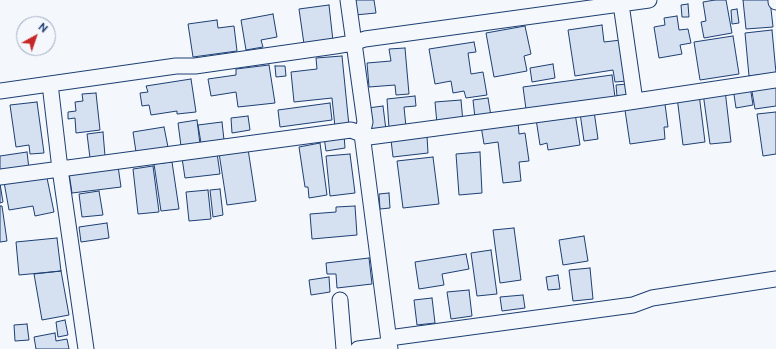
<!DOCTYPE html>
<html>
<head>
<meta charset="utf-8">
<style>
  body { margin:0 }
  #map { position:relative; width:776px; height:349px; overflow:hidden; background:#f4f7fb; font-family:Ubuntu,sans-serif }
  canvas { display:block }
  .north { position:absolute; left:16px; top:16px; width:40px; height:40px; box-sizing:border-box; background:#f4f7fb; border:1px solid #9eadc5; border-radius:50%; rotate:40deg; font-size:11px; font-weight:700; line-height:16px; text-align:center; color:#1d3f73 }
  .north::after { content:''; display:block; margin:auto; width:14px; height:18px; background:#c62828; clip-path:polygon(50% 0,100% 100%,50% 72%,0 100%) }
</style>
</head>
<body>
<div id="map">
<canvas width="776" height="349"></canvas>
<div class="north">N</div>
</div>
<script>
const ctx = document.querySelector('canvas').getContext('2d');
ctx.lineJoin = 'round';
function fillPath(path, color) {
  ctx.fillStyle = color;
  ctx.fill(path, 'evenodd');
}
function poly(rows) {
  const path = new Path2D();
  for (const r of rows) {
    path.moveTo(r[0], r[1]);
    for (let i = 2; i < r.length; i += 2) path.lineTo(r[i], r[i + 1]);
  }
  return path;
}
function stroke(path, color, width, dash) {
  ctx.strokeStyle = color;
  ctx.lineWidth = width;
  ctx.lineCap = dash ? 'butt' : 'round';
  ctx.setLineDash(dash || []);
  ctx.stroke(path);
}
const building = poly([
  [354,0,374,0,376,13,355,15,354,0],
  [715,0,726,0,732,33,704,38,701,22,706,21,703,2,715,0],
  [743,0,770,0,773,27,746,29,743,0],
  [688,4,689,17,682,17,681,5,688,4],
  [329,5,333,41,304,44,299,9,329,5],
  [737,9,739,23,732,24,731,10,737,9],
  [273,14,277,37,261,40,263,47,246,50,241,20,273,14],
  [677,16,679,30,688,29,691,43,680,45,682,54,659,58,654,27,665,25,664,18,677,16],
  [217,20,218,28,234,26,237,51,193,57,188,24,217,20],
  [602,25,604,42,621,40,627,81,615,82,613,70,575,76,568,30,602,25],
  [525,26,531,54,524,56,527,71,494,77,486,33,525,26],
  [772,30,776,73,749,76,745,33,772,30],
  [733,36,739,74,700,80,694,42,733,36],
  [474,42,476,52,468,53,471,74,483,72,487,95,466,98,464,91,453,93,451,81,435,84,429,49,474,42],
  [405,48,409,94,396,95,395,85,369,87,367,63,391,61,389,49,405,48],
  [342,56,349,126,335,127,332,98,294,102,291,72,317,69,316,58,342,56],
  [553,64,555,78,532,82,530,68,553,64],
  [269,65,275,103,238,107,236,92,211,96,208,79,236,75,236,69,269,65],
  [275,66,285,66,286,76,276,77,275,66],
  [612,75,615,97,526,109,523,87,612,75],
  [191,79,196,112,177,114,177,111,151,115,149,105,142,106,140,93,148,92,146,86,191,79],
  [776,82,776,106,755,109,751,86,776,82],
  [627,84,628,95,617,96,616,85,627,84],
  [750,86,753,105,736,108,733,88,750,86],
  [725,90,731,142,710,144,703,93,725,90],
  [96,93,100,130,76,133,75,118,68,119,68,112,76,111,75,102,83,101,82,94,96,93],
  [699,94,705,142,683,145,677,97,699,94],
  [415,96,416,106,404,107,406,127,389,128,387,99,415,96],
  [488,98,491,116,475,118,473,100,488,98],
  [461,100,463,122,437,124,435,102,461,100],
  [37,102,44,153,30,154,29,145,16,147,10,105,37,102],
  [330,103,332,120,280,127,278,110,330,103],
  [665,104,668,127,664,127,665,139,630,144,625,110,665,104],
  [383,106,386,130,370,131,368,108,383,106],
  [594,111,598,139,584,141,580,113,594,111],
  [776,112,776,154,763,156,757,114,776,112],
  [575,113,580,145,548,150,547,143,540,145,536,119,575,113],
  [248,116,250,130,232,133,231,118,248,116],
  [197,120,200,144,181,146,178,123,197,120],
  [518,121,519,134,525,133,529,161,519,162,521,181,503,183,498,142,484,144,481,126,518,121],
  [222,122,224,140,201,143,198,125,222,122],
  [164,127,168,147,136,152,133,132,164,127],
  [103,132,105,156,90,158,87,134,103,132],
  [344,135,345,148,326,151,324,137,344,135],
  [427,136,428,153,393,157,391,140,427,136],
  [320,143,327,195,309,198,308,187,305,187,299,147,320,143],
  [248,149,256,201,227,205,219,153,248,149],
  [27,152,29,169,0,174,0,156,27,152],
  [480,152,482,193,459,195,456,154,480,152],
  [217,153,220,174,185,178,182,158,217,153],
  [350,154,355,193,330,196,326,156,350,154],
  [433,157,439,204,403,208,397,161,433,157],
  [172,162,179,209,161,211,154,164,172,162],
  [118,166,121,187,72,193,69,173,118,166],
  [153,166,159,212,138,214,133,169,153,166],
  [46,173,54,212,35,216,33,206,9,210,4,182,46,173],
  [0,184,3,202,0,203,0,184],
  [220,189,223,215,213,217,210,190,220,189],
  [208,190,211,219,189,221,186,192,208,190],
  [99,191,103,215,82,217,79,194,99,191],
  [389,193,390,208,380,209,379,194,389,193],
  [0,206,2,206,7,241,0,242,0,206],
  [355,206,357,235,312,239,310,214,336,212,336,207,355,206],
  [107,223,109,238,81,242,79,227,107,223],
  [514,228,521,280,500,283,493,230,514,228],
  [584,236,588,261,563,265,559,240,584,236],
  [57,238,61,271,19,275,16,242,57,238],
  [491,250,497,294,477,296,471,253,491,250],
  [466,254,469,269,442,274,444,285,419,289,415,262,466,254],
  [369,258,372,284,337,288,336,274,327,274,326,263,369,258],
  [590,268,593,299,573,301,569,270,590,268],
  [61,271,69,315,42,320,34,274,61,271],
  [558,275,560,289,548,290,546,277,558,275],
  [329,277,330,292,311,295,309,280,329,277],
  [469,290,472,316,451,319,447,292,469,290],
  [523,295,525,308,502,311,500,297,523,295],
  [432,298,435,323,417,325,414,300,432,298],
  [65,320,68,335,58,337,56,322,65,320],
  [27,324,29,340,15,341,14,325,27,324],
  [55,333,56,341,67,339,69,349,36,349,34,337,55,333]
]);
const street = poly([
  [348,0,365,122,362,134,390,349],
  [776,0,776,2],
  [621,4,635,101],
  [50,84,60,169,86,349],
  [0,91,176,66,195,66,335,46,353,43,365,39,649,0],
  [0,177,351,130,369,137,616,104,776,80],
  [340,300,344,349],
  [389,338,633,305,652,298,776,279],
  [358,349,389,345]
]);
fillPath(building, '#d5e0f0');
stroke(building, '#1d3f73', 1);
stroke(street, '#1d3f73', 17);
stroke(street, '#f4f7fb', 15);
</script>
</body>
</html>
